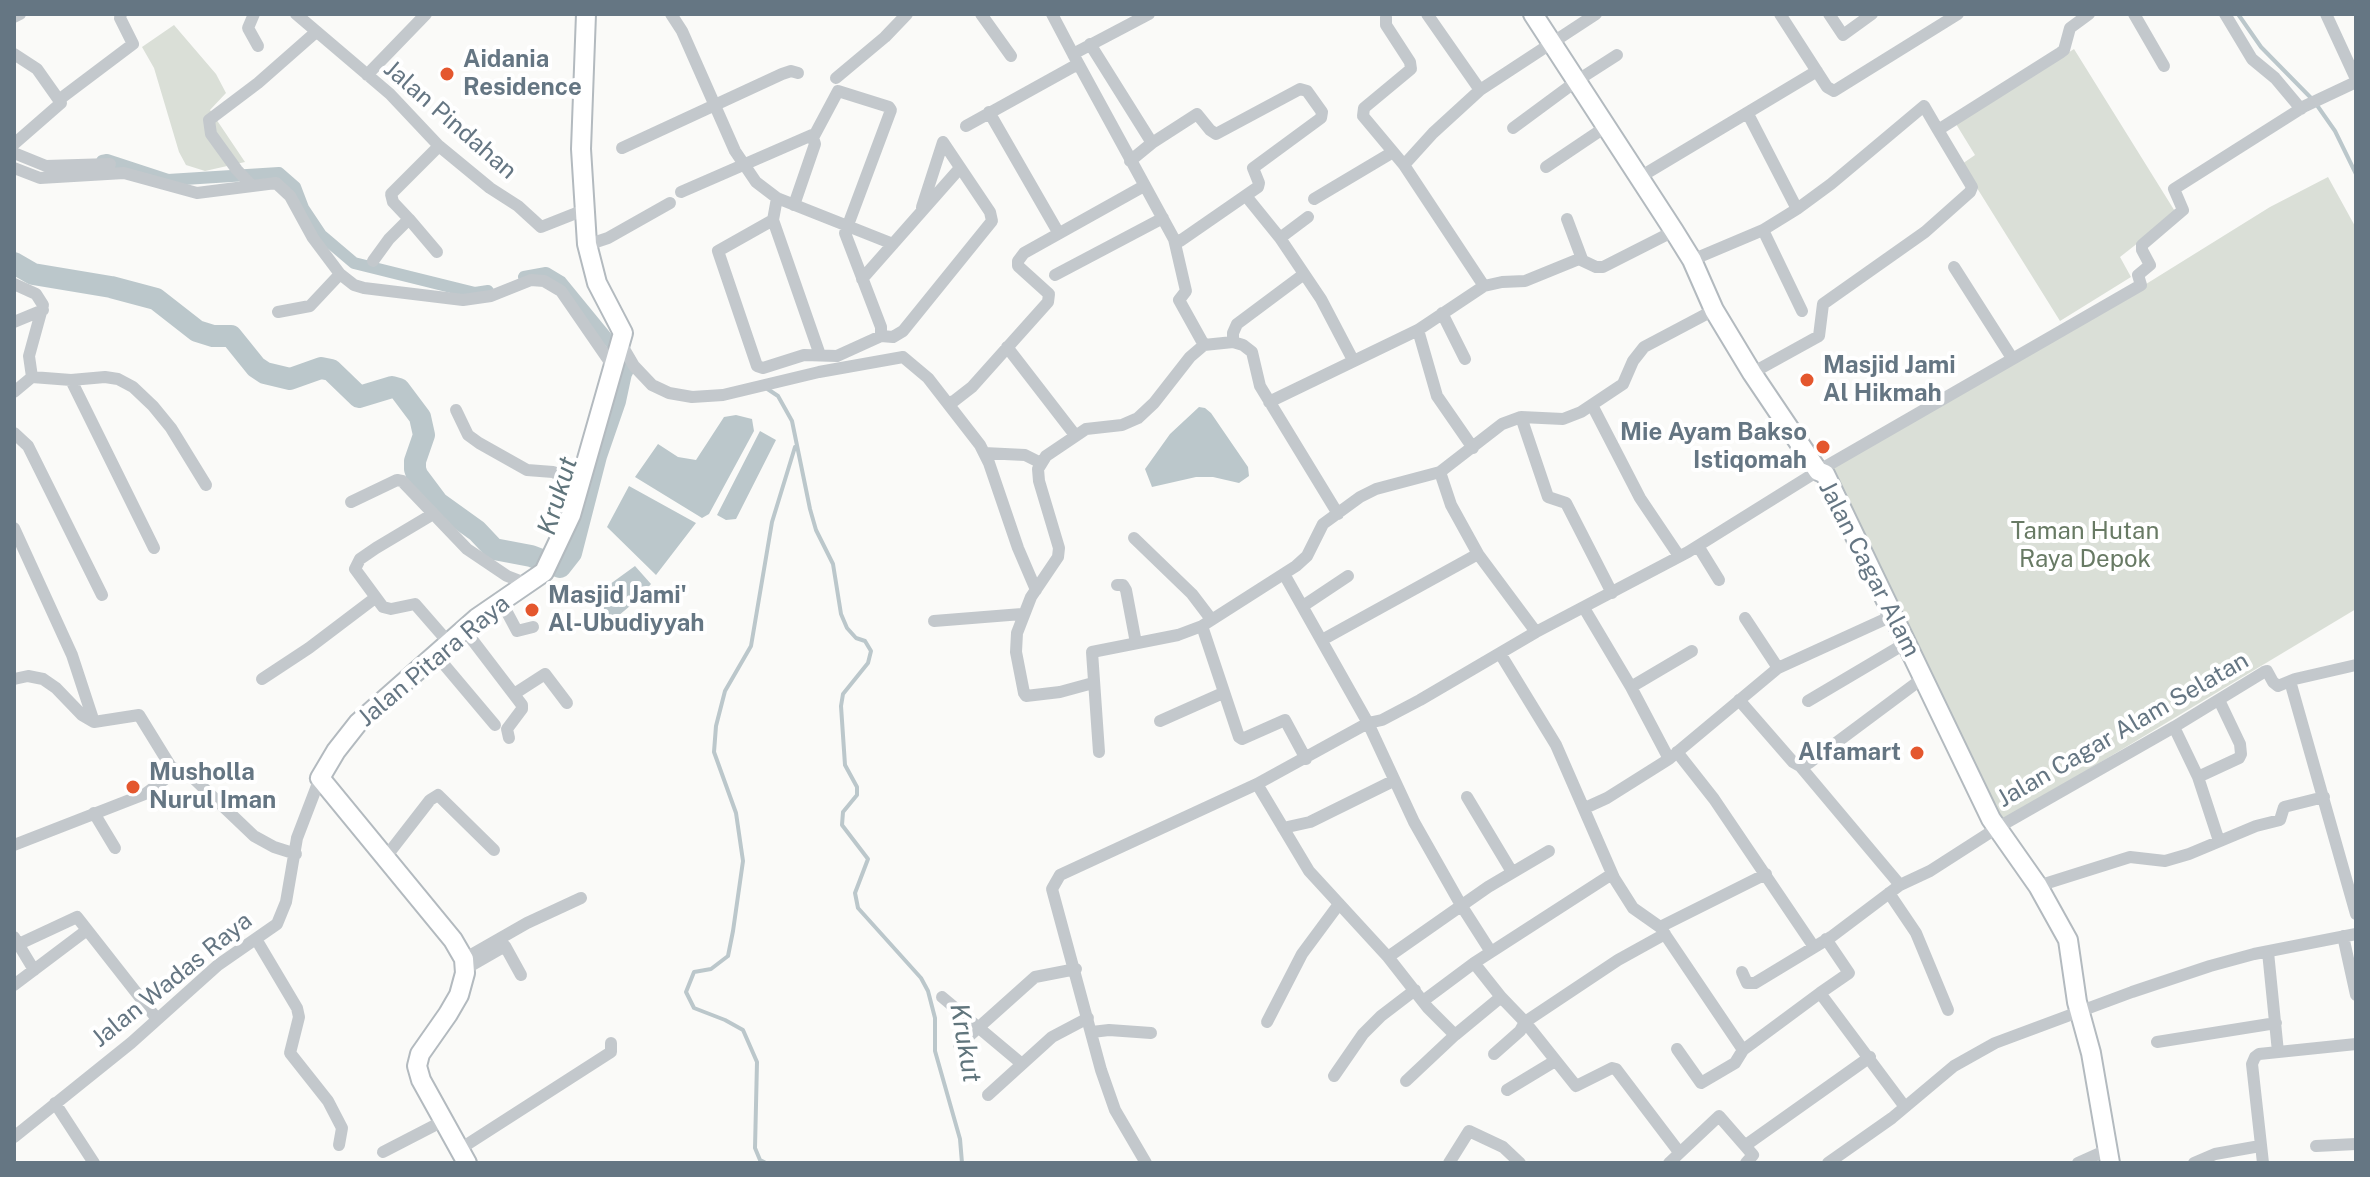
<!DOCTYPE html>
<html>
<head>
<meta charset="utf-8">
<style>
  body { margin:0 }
  #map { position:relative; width:2370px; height:1177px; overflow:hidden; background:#fafaf8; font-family:"Public Sans",sans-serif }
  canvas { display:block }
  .frame { position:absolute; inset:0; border:16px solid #657683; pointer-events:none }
</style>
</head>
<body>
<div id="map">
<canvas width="2370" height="1177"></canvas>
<div class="frame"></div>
</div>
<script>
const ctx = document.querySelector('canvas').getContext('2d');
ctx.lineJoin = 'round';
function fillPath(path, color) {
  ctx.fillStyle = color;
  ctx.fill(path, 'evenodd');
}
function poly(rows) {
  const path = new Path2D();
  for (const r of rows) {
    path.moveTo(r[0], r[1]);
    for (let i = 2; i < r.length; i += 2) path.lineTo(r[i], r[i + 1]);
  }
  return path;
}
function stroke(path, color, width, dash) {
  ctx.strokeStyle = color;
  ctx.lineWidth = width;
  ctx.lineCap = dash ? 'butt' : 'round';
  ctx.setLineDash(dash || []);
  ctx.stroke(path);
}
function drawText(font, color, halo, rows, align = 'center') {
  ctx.font = font + ' "Public Sans",sans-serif';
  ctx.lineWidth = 8;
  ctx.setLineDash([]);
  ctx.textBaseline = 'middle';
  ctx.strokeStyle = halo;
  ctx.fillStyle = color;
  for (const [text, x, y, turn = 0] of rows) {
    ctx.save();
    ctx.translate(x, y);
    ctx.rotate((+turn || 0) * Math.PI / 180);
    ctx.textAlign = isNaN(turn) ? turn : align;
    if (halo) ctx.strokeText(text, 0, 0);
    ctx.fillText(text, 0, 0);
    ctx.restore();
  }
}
const green = poly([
  [174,25,216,74,226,93,210,110,245,162,205,171,186,165,179,152,154,68,142,47],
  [2074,49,2176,213,2120,257,2131,277,2060,321,1962,164,1975,155,1956,124],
  [2328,177,2356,228,2356,609,2001,822,1828,471,2093,317,2270,207]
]);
const water = poly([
  [1199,407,1205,408,1211,413,1248,467,1249,476,1239,483,1213,477,1196,477,1152,487,1145,469,1170,434],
  [736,415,752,419,754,431,709,514,702,518,635,477,658,444,678,457,696,460,724,417],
  [760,431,776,440,736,519,726,520,717,515],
  [629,486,696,523,656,575,607,527],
  [635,566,651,584,636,601,612,621,595,595]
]);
const stream = poly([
  [2238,14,2261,47,2314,101,2335,131,2356,174],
  [766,388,778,396,792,421,810,509,816,530,833,564,841,614,847,628,856,638,865,641,871,651,868,663,843,694,841,706,845,765,857,787,857,795,843,812,842,825,868,859,855,893,858,908,921,978,928,991,935,1018,935,1051,960,1139,962,1163],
  [766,1163,760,1160,755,1148,757,1062,743,1030,725,1020,694,1008,686,992,694,972,711,969,728,956,733,931,743,861,736,813,714,752,716,726,725,691,751,646,772,522,795,447]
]);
const canal = poly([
  [102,161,107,160,168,180,279,173,295,187,303,208,321,235,354,263,475,293,488,291],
  [524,277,546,273,561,282,620,354]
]);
const river = poly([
  [14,263,33,274,111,287,156,299,197,331,213,336,231,336,256,367,265,373,290,379,321,368,331,370,359,397,392,387,399,389,420,417,424,435,415,461,415,469,417,475,438,503,477,531,494,549,531,556,560,567,571,553,596,456,615,401,621,373,626,363]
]);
const street = poly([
  [254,14,248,28,258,46],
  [296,14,390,94,439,146,490,188,518,206,541,227,584,210],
  [671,14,682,31,735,151,756,182,777,198,893,244],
  [981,14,1011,56],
  [1052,14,1073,54],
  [1149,14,1073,54,1174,239,1186,291,1179,300,1204,345],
  [1427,14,1480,90],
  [1780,14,1827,87,1834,91,1958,14],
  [1829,14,1843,35,1872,14],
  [2134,14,2164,66],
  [2225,14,2252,59,2275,78,2301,109],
  [2326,14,2356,79],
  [14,17,20,14],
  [1386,17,1386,25,1410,62,1411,69,1364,108,1363,116,1404,165,1484,286],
  [1090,44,1152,143],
  [14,54,37,69,61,103,14,144],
  [367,75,426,14],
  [836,78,885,37,907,14],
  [60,99,133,44,120,18,121,14],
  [989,112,1058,232],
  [1748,114,1797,209],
  [966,126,1078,64],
  [1513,128,1578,80,1617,55],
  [622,148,782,74,791,71,798,73],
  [14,153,46,166,110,164],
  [1130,161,1152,143,1197,114,1210,130,1216,134,1300,89,1307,91,1322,112,1321,118,1253,168,1259,183,1258,187,1180,241,1174,239],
  [1404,165,1433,133,1480,90,1596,14],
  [1546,167,1607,126],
  [14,168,40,178,124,173,197,193,276,183,290,196,313,238,340,274,354,285,364,288,463,300,491,296,531,280,544,281,561,291,612,365],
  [1640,177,1817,71],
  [252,186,237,170,211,134,209,120,258,83,316,32],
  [681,192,812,135,815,144,794,205],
  [1246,196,1280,238,1321,299,1353,360],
  [777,198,773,220,820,355],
  [1314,199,1393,152],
  [922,207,943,142],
  [409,219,437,252],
  [1567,219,1582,259],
  [773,220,718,251,757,366,763,368,804,355,837,356,881,336,881,327,845,233,891,110,889,107,838,91,814,136],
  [1763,230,1802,311],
  [1280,238,1308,217],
  [587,245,608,238,670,203],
  [1692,260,1763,230,1797,209,1831,184,1924,106,1938,130,2060,53,2064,50,2070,28,2089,14],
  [373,261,389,239,409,219,393,202,391,194,439,146],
  [1954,267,2012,358],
  [1055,275,1163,218],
  [862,279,960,168],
  [14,284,36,294,43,305,29,356,32,377,14,392],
  [278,312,310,306,340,274],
  [1442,313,1465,359],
  [14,322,43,310],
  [1418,330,1437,396,1473,448],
  [881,336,893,337,903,331,992,221,990,212,943,142],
  [620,342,634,366,652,385,669,393,692,397,723,395,819,372,903,357,928,378,980,445,989,463,1018,548,1036,590],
  [1233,342,1233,333,1237,324,1304,274],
  [1007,347,1075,435],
  [1752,373,1819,336,1823,304,1925,232,1970,192,1972,187,1938,130],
  [32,377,71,380,154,548],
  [71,380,105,377,118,379,133,387,153,406,171,428,206,485],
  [1269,402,1418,330,1484,286,1502,282,1525,281,1579,259,1596,267,1603,267,1674,231],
  [948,403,954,401,972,387,1048,302,1049,294,1018,266,1018,261,1024,253,1144,186],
  [1592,405,1640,498,1679,556],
  [456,410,468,435,479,443,527,470,553,472,579,484],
  [1521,417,1563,419,1581,412,1623,384,1633,361,1644,347,1714,310],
  [14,433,28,446,102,595],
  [984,453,1025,455,1041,463],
  [351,502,397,480,402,481,467,549,507,576,528,584],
  [433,514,376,548,360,559,355,569,383,607,391,609,415,604,449,643],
  [14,528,72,655,94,722],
  [1134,538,1192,594,1211,619],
  [1698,546,1719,580],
  [1284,574,1368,723,1414,822,1461,905,1491,952],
  [1117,585,1123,585,1126,590,1136,643],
  [501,601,517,631,533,627],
  [1303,606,1348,576],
  [1584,608,1631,687,1669,759],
  [1745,618,1778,668],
  [934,621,1022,614],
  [1202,626,1239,737,1242,739,1285,720,1306,759],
  [464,629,522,705,522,709,507,729,509,738],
  [1536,632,1478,554,1451,505,1440,472,1502,424,1521,417,1548,497,1566,503,1612,593],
  [1322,640,1478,554],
  [436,655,495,725],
  [1501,655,1556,745,1614,878,1633,908,1660,927,1743,1050,1820,993,1905,1107],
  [14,679,28,676,43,679,56,688,82,715,94,722,139,715,171,767,190,775,254,836,274,847,296,854],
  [262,679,309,648,375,598],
  [2290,681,2356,914],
  [1093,683,1060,692,1026,696,1024,693,1016,652,1017,633,1031,597,1058,557,1059,548,1039,481,1038,469,1046,456,1086,429,1122,425,1138,418,1154,403,1190,357,1204,345,1233,342,1243,345,1252,352,1260,386,1338,514],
  [1631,687,1692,651],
  [514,694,545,674,567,703],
  [1739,700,1793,762,1800,766,1809,763,1923,678],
  [1808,701,1906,643],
  [1160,721,1223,693],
  [2174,727,2198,777],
  [1099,752,1092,652,1178,635,1202,626,1296,566,1307,556,1323,524,1360,497,1376,489,1440,472],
  [1677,752,1714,799,1814,947],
  [1800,766,1900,885],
  [1257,784,1309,871,1388,957,1428,1008,1455,1035],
  [1467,797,1512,872],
  [1585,808,1607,798,1669,759,1778,668,1892,616],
  [94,813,115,848],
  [1283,828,1310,822,1393,781],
  [2219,841,2198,777,2239,758,2241,754,2240,744,2219,700],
  [14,845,145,794,176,771],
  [385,858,430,800,438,795,494,850],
  [2038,886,2130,857,2165,861,2189,854,2256,826,2280,820,2284,807,2324,797],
  [1889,893,1916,933,1948,1010],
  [1660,927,1766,874],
  [1665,934,1618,960,1525,1022,1576,1086,1612,1068,1616,1069,1679,1152],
  [2343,936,2356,995],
  [14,937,34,970],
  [256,939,297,1008,299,1017,290,1053,328,1101,342,1128,339,1145],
  [19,944,77,917,157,1019],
  [2268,952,2278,1052],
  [1388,957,1488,887,1549,851],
  [464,959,527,923,581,898],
  [1474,963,1501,997],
  [465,969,505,946,521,975],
  [1742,972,1747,983,1755,983,1831,937,1900,885,1930,871,1997,828,2174,727,2264,672,2267,671,2273,682,2278,686,2295,679,2356,665],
  [14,985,87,930],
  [1820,993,1849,973,1826,939],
  [942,997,1022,1064],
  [1423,1001,1474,963,1612,874],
  [1267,1022,1302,954,1339,904],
  [1092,1032,1109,1030,1151,1033],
  [2157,1042,2276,1023],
  [959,1045,1035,977,1076,969],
  [1677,1049,1701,1083,1735,1063,1743,1050],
  [1334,1076,1363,1034,1381,1016,1415,990],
  [1406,1081,1455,1035,1501,997,1525,1022,1520,1031,1494,1054],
  [1507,1090,1555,1061],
  [988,1095,1052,1037,1088,1018],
  [55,1103,94,1163],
  [14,1137,131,1043,218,965,277,924,286,902,297,838,320,778],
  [1746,1145,1870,1057],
  [2316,1146,2356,1144],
  [460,1149,611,1052,611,1043],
  [383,1152,445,1120],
  [1146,1163,1115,1110,1101,1070,1052,889,1060,875,1257,784,1368,723,1382,720,1420,700,1536,632,1688,552,1818,471,2141,285,2138,275,2150,265,2142,250,2142,245,2183,210,2174,189,2305,106,2356,82],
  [1449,1163,1469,1131,1503,1147,1520,1163],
  [1669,1163,1719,1116,1753,1155,1746,1163],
  [1828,1163,1892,1118,1954,1066,1995,1043,2132,992,2210,966,2254,954,2356,934],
  [2078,1163,2107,1150],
  [2194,1163,2215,1154,2260,1146],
  [2263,1163,2252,1064,2255,1057,2259,1054,2356,1044]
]);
const secondary = poly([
  [1533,14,1674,231,1692,260,1714,310,1752,373,1818,471,1825,474,1991,819,2038,886,2068,940,2077,1002,2091,1053,2110,1163],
  [467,1163,421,1080,417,1066,420,1054,448,1014,459,995,465,973,464,959,453,940,320,778,336,751,358,723,477,618,544,572,571,515,623,333,597,283,587,244,581,149,586,14]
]);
const markers = [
  [447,74,8,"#e4572e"],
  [1807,380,8,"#e4572e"],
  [1823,447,8,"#e4572e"],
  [532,610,8,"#e4572e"],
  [1917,753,8,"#e4572e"],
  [133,787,8,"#e4572e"]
];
const poiNames = [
  ["Aidania",463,60],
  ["Residence",463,88],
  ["Masjid Jami",1823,366],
  ["Al Hikmah",1823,394],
  ["Mie Ayam Bakso",1807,433,"right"],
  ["Istiqomah",1807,461,"right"],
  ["Masjid Jami'",548,596],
  ["Al-Ubudiyyah",548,624],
  ["Alfamart",1901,753,"right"],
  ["Musholla",149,773],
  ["Nurul Iman",149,801]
];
const streetNames = [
  ["Jalan Pindahan",450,120,41],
  ["Jalan Cagar Alam",1869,569,63],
  ["Jalan Pitara Raya",434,661,-40],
  ["Jalan Cagar Alam Selatan",2123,730,-30],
  ["Jalan Wadas Raya",172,980,-39]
];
const parkNames = [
  ["Taman Hutan",2085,532],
  ["Raya Depok",2085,560]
];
const waterNames = [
  ["Krukut",558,496,-73],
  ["Krukut",965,1043,80]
];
fillPath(green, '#dadfd7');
fillPath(water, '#bbc7cb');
stroke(stream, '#bbc7cb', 4);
stroke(canal, '#bbc7cb', 12);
stroke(river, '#bbc7cb', 22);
stroke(secondary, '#b3babf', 22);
stroke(street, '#c3c8cc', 12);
stroke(secondary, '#fff', 18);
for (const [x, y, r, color] of markers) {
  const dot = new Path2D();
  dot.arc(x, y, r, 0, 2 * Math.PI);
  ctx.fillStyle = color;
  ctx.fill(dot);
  stroke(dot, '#fff', 3);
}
drawText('bold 24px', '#657683', '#fff', poiNames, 'left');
drawText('24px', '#657683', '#fff', streetNames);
drawText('24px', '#687a64', '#fff', parkNames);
drawText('italic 26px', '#60757c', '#fff', waterNames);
</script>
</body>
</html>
